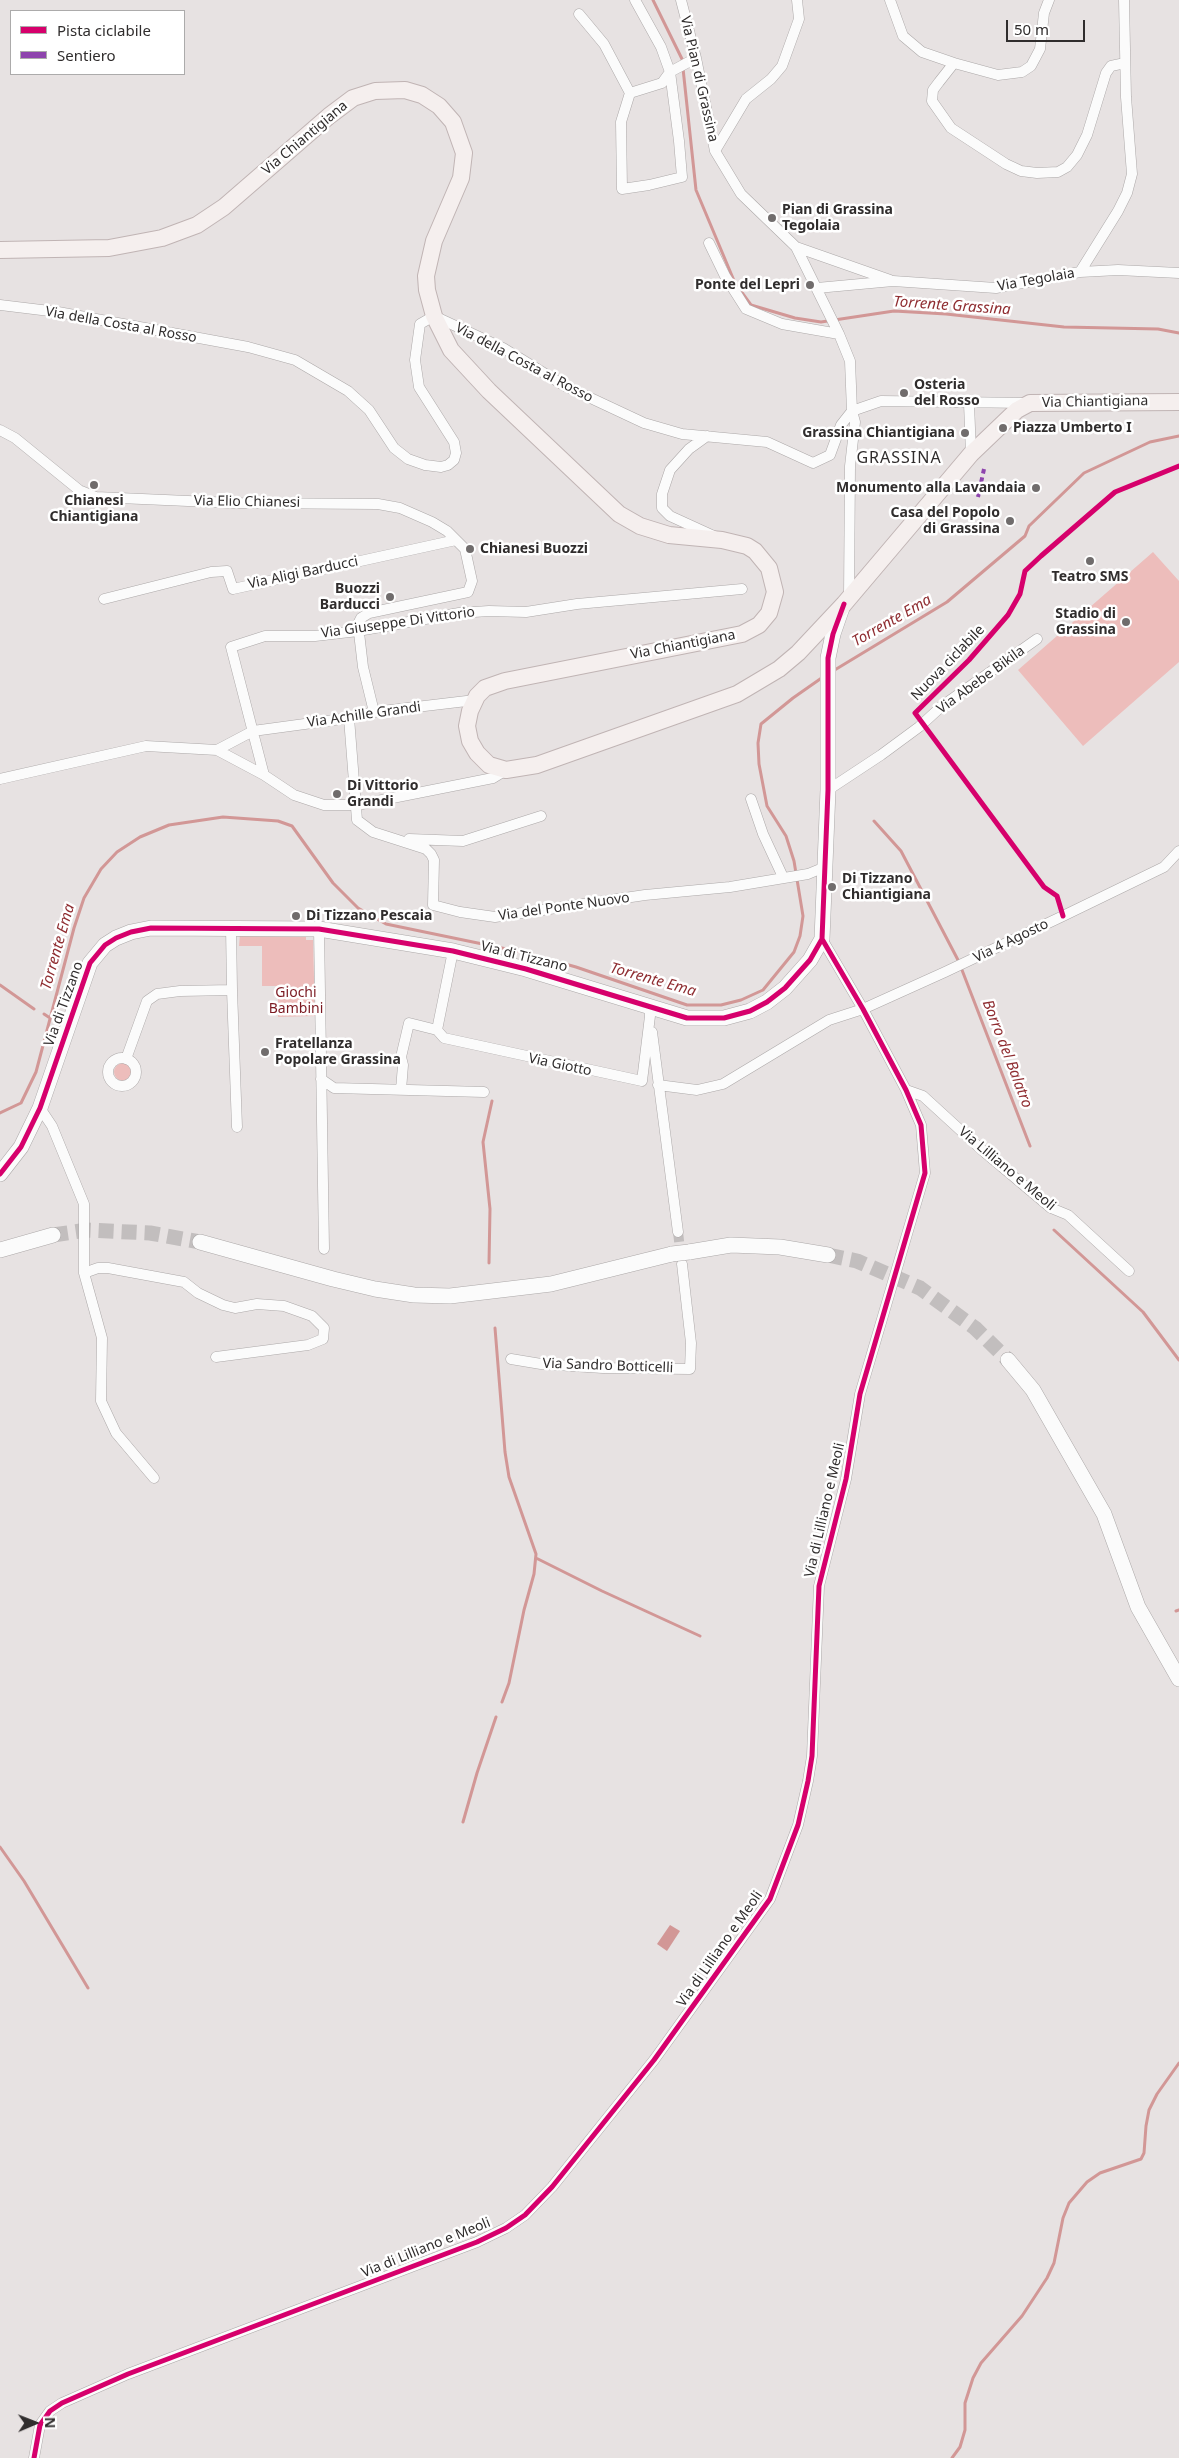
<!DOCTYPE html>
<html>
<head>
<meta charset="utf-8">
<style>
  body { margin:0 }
  #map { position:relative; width:1179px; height:2458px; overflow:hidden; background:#e7e2e2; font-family:"Noto Sans",sans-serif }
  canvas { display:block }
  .legend { position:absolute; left:10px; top:10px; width:175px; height:65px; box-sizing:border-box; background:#fff; border:1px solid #acabab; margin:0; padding:6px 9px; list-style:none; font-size:15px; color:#302d2d }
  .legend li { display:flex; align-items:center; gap:10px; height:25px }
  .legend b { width:25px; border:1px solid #acabab }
  .north { position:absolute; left:10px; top:2398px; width:50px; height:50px; -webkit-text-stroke:4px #fff; paint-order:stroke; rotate:89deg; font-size:14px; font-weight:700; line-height:20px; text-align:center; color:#302d2d }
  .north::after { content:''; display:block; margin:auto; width:18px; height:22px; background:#302d2d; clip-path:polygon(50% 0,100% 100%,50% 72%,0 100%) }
  .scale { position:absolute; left:1006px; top:20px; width:79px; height:22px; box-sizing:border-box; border:2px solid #302d2d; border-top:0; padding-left:6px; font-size:15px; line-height:18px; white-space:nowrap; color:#302d2d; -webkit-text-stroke:4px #fff; paint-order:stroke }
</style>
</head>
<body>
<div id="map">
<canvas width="1179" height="2458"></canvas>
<ul class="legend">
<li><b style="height:6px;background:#d6006c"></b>Pista ciclabile</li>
<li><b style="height:6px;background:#8e44ad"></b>Sentiero</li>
</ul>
<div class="north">N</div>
<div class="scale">50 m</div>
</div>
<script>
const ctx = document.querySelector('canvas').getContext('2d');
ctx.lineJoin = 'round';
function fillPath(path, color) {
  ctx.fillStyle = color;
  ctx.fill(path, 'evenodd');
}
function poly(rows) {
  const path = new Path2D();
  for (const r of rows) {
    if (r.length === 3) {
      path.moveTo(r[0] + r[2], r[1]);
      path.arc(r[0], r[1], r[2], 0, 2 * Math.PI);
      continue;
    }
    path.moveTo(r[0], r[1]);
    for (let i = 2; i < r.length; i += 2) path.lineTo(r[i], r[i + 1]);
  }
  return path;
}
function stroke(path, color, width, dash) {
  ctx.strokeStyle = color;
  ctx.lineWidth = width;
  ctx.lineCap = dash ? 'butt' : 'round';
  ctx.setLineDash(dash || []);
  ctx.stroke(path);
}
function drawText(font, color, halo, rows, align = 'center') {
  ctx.font = font + ' "Noto Sans",sans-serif';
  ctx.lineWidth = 5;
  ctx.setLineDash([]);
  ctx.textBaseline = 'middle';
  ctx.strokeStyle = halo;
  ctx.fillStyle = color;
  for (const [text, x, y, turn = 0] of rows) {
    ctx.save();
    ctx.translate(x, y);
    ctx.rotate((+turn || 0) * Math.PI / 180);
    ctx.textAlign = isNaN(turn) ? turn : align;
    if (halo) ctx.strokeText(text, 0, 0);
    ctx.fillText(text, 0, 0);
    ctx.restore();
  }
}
const green = poly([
  [1153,552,1179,581,1179,662,1083,746,1018,670],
  [306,933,306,940,313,940,315,1016,278,1017,278,986,262,986,262,946,239,946,240,934],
  [123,1072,9]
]);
const water = poly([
  [670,1925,680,1931,667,1951,657,1944]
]);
const stream = poly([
  [653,0,682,59,696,190,735,283,751,305,795,318,821,322,894,311,946,314,1064,327,1158,329,1179,333],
  [833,671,947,602,1025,536,1029,526,1084,473,1150,442,1179,436],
  [874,821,901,851,958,960],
  [962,970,1030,1146],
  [0,985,34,1009],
  [44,1014,50,1018],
  [0,1113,21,1103,36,1072,74,928,84,898,101,869,117,852,140,837,169,825,223,817,278,821,292,826,333,883,358,908,386,924,526,953,576,967,687,1005,721,1005,741,1000,763,990,794,952,800,936,803,916,794,861,786,836,767,806,759,764,758,743,761,724,793,698,823,677],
  [1054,1230,1143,1312,1179,1360],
  [489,1263,490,1209,483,1142,492,1101],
  [495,1328,505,1452,509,1477,536,1554,534,1574,524,1610,509,1683,502,1702],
  [536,1558,602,1591,700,1636],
  [1176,1611,1179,1610],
  [463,1822,477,1773,496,1717],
  [0,1847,24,1881,88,1988],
  [952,2458,960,2447,965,2430,965,2403,973,2378,981,2363,1022,2316,1047,2278,1054,2263,1063,2218,1069,2203,1087,2182,1100,2173,1141,2159,1144,2153,1146,2126,1149,2110,1157,2094,1179,2063]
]);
const streetTunnel = poly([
  [678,1232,681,1258]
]);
const secondaryTunnel = poly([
  [53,1235,87,1230,150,1233,200,1242],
  [828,1255,857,1261,920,1288,975,1328,1008,1360]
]);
const street = poly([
  [635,0,661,47,670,72,679,141,682,177,649,185,622,189,621,122,630,93,662,83,670,72,696,58],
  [681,0,696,58,715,151,741,194,796,247,839,334,850,361,852,411,855,422,850,466,849,597],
  [890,0,903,36,922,52,954,63],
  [1049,0,1044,13,1040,49,1031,66,1022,72,998,75,954,63,939,82,933,90,932,101,951,128,1006,164,1021,171,1037,173,1058,172,1067,167,1077,155,1087,135,1106,73,1111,66,1125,63],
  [579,14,604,44,630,93],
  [715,151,746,99,771,79,782,66,799,19,797,0],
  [709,243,725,276,746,309,782,324,839,334],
  [796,247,890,280],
  [1080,272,1118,211,1127,193,1132,174,1126,97,1124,0],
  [817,288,893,281,996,288,1080,272,1118,270,1179,273],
  [0,305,58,312,248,347,295,360,348,391,369,410,394,448,408,459,425,465,441,467,448,465,454,460,456,453,454,442,419,387,415,360,420,324,434,316,503,348,565,386,644,423,682,434,767,442,813,463,830,455,841,425,852,411,881,401,1027,403],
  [969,403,971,454],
  [0,430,15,438,79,490,96,497,234,503,378,504,400,508,432,522,447,531,465,549,472,581,468,592,369,613,361,618,358,624,363,667,374,712],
  [707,436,689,449,670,470,662,494,662,508,670,516,716,537],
  [104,599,211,572,227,571,233,589,456,540],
  [349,718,357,820,373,832,426,849,431,854,434,860,433,905,460,912,495,917,645,895,730,887,808,874,825,867],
  [217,750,264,775],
  [506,770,493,778,357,805,324,805,294,795,264,775,231,647,265,636,315,636,358,631,459,613,489,611,526,612,577,604,742,589],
  [0,779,146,746,217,750,253,731,349,718,374,712,475,700],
  [828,790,881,755,919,727,942,706,1037,639],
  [751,799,763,834,783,877],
  [409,839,463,841,541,816],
  [319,929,324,1249],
  [232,990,237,1127],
  [437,1030,453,951],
  [652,1032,678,1232],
  [122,1072,14],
  [126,1059,147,1001,157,994,180,991,232,990,231,927],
  [321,1079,334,1088,484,1092],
  [658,1085,697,1090,723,1084,829,1020,863,1009,945,972,1063,916,1164,867,1179,851],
  [401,1090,403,1065,401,1057,409,1023,437,1030,444,1038,642,1081,650,1016,649,1005],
  [906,1090,923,1096,982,1150,1051,1208,1068,1215,1129,1271],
  [40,1108,52,1126,84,1204,84,1273,102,1338,101,1401,116,1433,154,1478],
  [84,1273,98,1268,108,1268,184,1282,198,1293,223,1305,235,1308,257,1304,284,1306,312,1316,324,1328,323,1339,308,1345,216,1357],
  [511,1359,541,1364,603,1368,690,1369,691,1343,682,1264],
  [34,2458,40,2425,50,2411,62,2403,128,2374,477,2242,506,2228,525,2215,552,2187,654,2060,770,1899,798,1825,808,1781,812,1756,819,1586,846,1479,860,1394,925,1173,921,1125,906,1090,863,1009,822,939]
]);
const secondary = poly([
  [0,1174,21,1147,40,1108,90,963,105,945,116,938,131,932,151,928,319,929,453,951,526,969,687,1018,724,1018,750,1011,767,1002,785,988,810,960,822,939,828,790,828,658,833,634,843,605],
  [200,1242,333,1279,375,1289,414,1295,450,1296,551,1284,672,1254],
  [0,1250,53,1235],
  [689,1252,731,1245,780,1247,828,1255],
  [1008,1360,1033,1390,1104,1514,1138,1607,1179,1679]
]);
const primary = poly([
  [0,250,109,248,162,238,197,225,224,207,329,116,353,98,375,91,405,90,422,95,439,106,453,122,464,153,461,178,434,241,426,276,427,290,434,316,451,350,489,391,619,514,640,526,669,535,722,540,747,546,755,551,769,568,775,592,769,613,759,625,742,634,505,681,485,688,477,696,470,711,467,726,470,741,477,753,489,765,506,770,537,765,737,694,779,669,798,653,844,604,971,454,1017,410,1030,403,1179,402]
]);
const secondaryBridge = poly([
  [672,1254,689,1252]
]);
const quiet = poly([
  [978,497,984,469]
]);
const cycleway = poly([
  [1063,916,1057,896,1044,887,915,713,969,660,1008,615,1020,594,1025,571,1041,556,1115,492,1179,466],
  [0,1174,21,1147,40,1108,90,963,105,945,116,938,131,932,151,928,319,929,453,951,526,969,687,1018,724,1018,750,1011,767,1002,785,988,810,960,822,939,828,790,828,658,833,634,844,604],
  [34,2458,40,2425,50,2411,62,2403,128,2374,477,2242,506,2228,525,2215,552,2187,654,2060,770,1899,798,1825,808,1781,812,1756,819,1586,846,1479,860,1394,925,1173,921,1125,906,1090,863,1009,822,939]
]);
const markers = [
  [772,218,5,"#706c6c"],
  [810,285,5,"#706c6c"],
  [904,393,5,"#706c6c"],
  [1003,428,5,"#706c6c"],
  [965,433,5,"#706c6c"],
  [94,485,5,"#706c6c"],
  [1036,488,5,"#706c6c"],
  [1010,521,5,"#706c6c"],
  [470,549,5,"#706c6c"],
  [1090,561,5,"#706c6c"],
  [390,597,5,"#706c6c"],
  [1126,622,5,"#706c6c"],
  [337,794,5,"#706c6c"],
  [832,887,5,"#706c6c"],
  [296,916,5,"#706c6c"],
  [265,1052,5,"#706c6c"]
];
const streetNames = [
  ["Via Pian di Grassina",699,79,77],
  ["Via Chiantigiana",305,138,-40],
  ["Via Tegolaia",1036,280,-10],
  ["Via della Costa al Rosso",121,325,10],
  ["Via della Costa al Rosso",524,363,28],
  ["Via Chiantigiana",1095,402,-1],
  ["Via Elio Chianesi",247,502,1],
  ["Via Aligi Barducci",303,573,-12],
  ["Via Giuseppe Di Vittorio",398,623,-8],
  ["Via Chiantigiana",683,645,-11],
  ["Nuova ciclabile",948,663,-46],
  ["Via Abebe Bikila",981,680,-36],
  ["Via Achille Grandi",364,715,-8],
  ["Via del Ponte Nuovo",564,907,-8],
  ["Via 4 Agosto",1011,941,-26],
  ["Via di Tizzano",524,957,14],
  ["Via di Tizzano",64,1004,-70],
  ["Via Giotto",560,1065,12],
  ["Via Lilliano e Meoli",1007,1169,40],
  ["Via Sandro Botticelli",608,1366,2],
  ["Via di Lilliano e Meoli",825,1510,-77],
  ["Via di Lilliano e Meoli",720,1949,-55],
  ["Via di Lilliano e Meoli",426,2248,-22]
];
const poiNames = [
  ["Pian di Grassina",782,210],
  ["Tegolaia",782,226],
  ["Ponte del Lepri",800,285,"right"],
  ["Osteria",914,385],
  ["del Rosso",914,401],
  ["Piazza Umberto I",1013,428],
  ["Grassina Chiantigiana",955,433,"right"],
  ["Monumento alla Lavandaia",1026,488,"right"],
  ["Chianesi",94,501,"center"],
  ["Chiantigiana",94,517,"center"],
  ["Casa del Popolo",1000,513,"right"],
  ["di Grassina",1000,529,"right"],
  ["Chianesi Buozzi",480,549],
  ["Teatro SMS",1090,577,"center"],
  ["Buozzi",380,589,"right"],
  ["Barducci",380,605,"right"],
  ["Stadio di",1116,614,"right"],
  ["Grassina",1116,630,"right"],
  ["Di Vittorio",347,786],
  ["Grandi",347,802],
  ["Di Tizzano",842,879],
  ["Chiantigiana",842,895],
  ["Di Tizzano Pescaia",306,916],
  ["Fratellanza",275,1044],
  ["Popolare Grassina",275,1060]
];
const parkNames = [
  ["Giochi",296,993],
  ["Bambini",296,1009]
];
const waterNames = [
  ["Torrente Grassina",952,306,4],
  ["Torrente Ema",892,621,-30],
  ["Torrente Ema",58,947,-74],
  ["Torrente Ema",653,980,16],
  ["Borro del Balatro",1007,1054,69]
];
const quarterNames = [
  ["GRASSINA",899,458]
];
fillPath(green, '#edbdbb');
fillPath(water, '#d29796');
stroke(stream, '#d29796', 3);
stroke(streetTunnel, '#c2bebe', 10, [10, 5]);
stroke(secondaryTunnel, '#c2bebe', 15, [15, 8]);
stroke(street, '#aca8a8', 11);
stroke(secondary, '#aca8a8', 16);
stroke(primary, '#c0b4b4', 18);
stroke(street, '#fbfbfb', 10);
stroke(secondary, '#fbfbfb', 15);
stroke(primary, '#f5efee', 16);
stroke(secondaryBridge, '#aca8a8', 16, []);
stroke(secondaryBridge, '#fbfbfb', 15);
stroke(quiet, '#8e44ad', 4, [8, 4]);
stroke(cycleway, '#d6006c', 5);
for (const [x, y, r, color] of markers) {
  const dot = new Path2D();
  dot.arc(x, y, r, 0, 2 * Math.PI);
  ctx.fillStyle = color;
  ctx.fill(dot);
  stroke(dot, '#fff', 2);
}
drawText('14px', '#302d2d', '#fff', streetNames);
drawText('bold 14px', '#302d2d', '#fff', poiNames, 'left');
drawText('14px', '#7b1921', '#fff', parkNames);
drawText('italic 15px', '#8f2d31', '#fff', waterNames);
ctx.letterSpacing = '1px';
drawText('16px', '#302d2d', '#fff', quarterNames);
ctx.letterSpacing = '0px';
</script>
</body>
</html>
